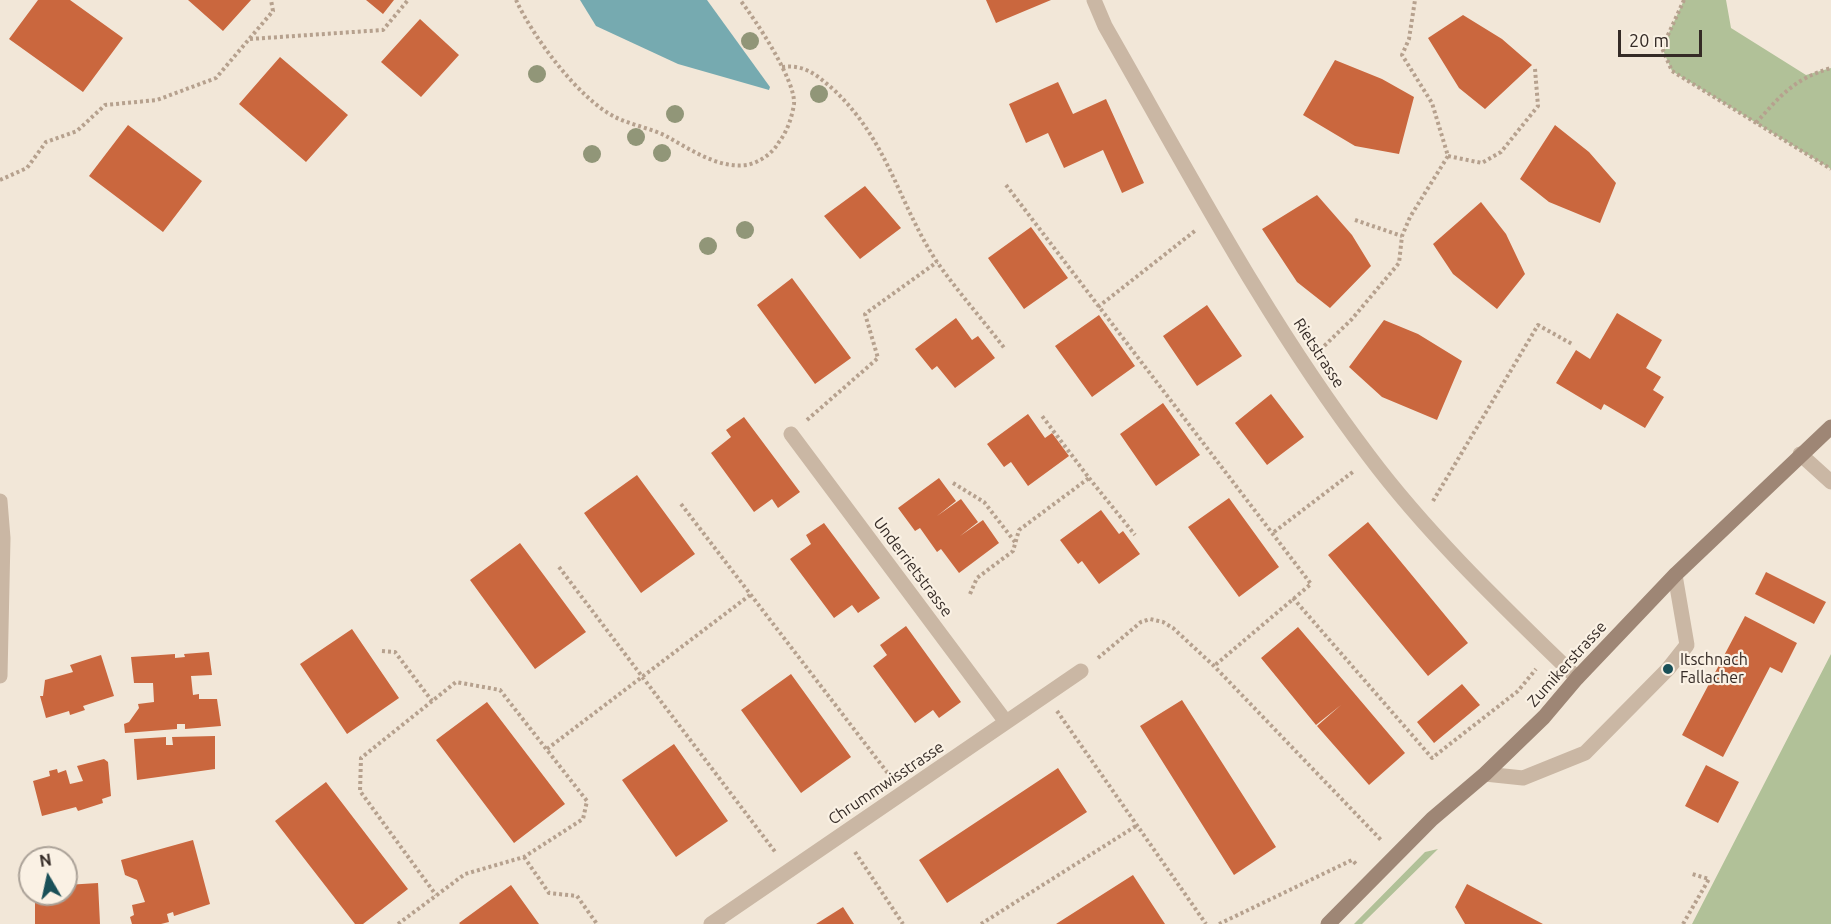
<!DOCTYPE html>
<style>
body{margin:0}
#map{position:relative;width:1831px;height:924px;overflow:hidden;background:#f2e7d8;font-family:Ubuntu,sans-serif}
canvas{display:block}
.north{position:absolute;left:18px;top:846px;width:60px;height:60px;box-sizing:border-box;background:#faf1e4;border:2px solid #aba298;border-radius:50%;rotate:351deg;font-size:16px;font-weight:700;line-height:24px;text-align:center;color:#352b26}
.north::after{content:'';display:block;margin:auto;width:21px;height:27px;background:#1a5058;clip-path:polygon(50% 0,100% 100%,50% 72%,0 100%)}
.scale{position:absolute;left:1618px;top:30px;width:84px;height:27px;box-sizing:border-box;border:3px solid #352b26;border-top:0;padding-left:8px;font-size:18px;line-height:21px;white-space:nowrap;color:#352b26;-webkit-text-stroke:4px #faf1e4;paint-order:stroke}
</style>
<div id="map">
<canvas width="1831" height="924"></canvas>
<div class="north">N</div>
<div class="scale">20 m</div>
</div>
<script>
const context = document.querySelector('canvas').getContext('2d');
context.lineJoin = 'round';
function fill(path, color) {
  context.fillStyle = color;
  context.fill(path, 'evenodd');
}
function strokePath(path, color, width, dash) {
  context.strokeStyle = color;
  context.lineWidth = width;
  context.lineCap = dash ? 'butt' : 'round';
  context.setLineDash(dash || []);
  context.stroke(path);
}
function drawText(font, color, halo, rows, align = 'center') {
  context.font = font + ' Ubuntu,sans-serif';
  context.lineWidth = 4.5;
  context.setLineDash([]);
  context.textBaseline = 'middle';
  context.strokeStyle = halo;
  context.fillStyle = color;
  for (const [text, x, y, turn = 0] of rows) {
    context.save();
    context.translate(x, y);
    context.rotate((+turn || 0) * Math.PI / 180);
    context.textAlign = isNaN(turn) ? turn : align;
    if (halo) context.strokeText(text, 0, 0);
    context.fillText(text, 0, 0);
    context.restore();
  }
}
const green = new Path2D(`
 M1684 0H1726L1731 28 1806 75 1831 68V169L1672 71 1662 48Z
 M1831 654V924H1692Z
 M1438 849 1362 924H1354L1425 852Z`);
const water = new Path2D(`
 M580 0H707L770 87 769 90 678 64 596 26Z`);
const building = new Path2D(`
 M38 0H70L123 38 83 92 9 39Z
 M188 0H251L223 31Z
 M366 0H394L383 14Z
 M986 0H1051L996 23Z
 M1463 15 1502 39 1532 65 1485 109 1459 88 1428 38Z
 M420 19 459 55 421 97 381 62Z
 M280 57 348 115 306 162 239 104Z
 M1335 60 1382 79 1414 97 1399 154 1355 146 1303 115Z
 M1058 82 1073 114 1106 99 1144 183 1122 193 1103 150 1064 168 1048 133 1026 143 1009 104Z
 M128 125 202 181 163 232 89 176Z
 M1555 125 1589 152 1616 183 1600 223 1549 202 1520 179Z
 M865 186 901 228 860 259 824 216Z
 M1317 195 1352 235 1371 266 1330 308 1297 282 1262 229Z
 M1481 202 1506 234 1525 274 1497 309 1453 274 1433 244Z
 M1031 227 1068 278 1024 309 988 258Z
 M792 278 851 358 815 384 757 305Z
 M1207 305 1242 356 1197 386 1163 336Z
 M1617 313 1662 340 1646 368 1661 377 1653 390 1664 397 1645 428 1604 404 1601 410 1556 383 1576 350 1590 359Z
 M1099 315 1135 366 1092 397 1055 346Z
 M956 318 972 340 978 336 995 358 955 388 937 366 932 370 915 349Z
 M1384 320 1418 334 1462 361 1437 420 1382 397 1349 367Z
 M1271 394 1304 437 1267 465 1235 423Z
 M1163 403 1200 455 1156 486 1120 434Z
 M1028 414 1045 438 1052 433 1069 456 1028 486 1011 462 1004 467 987 444Z
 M744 417 800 492 778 508 772 499 754 512 711 453 731 437 726 430Z
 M637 475 695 554 641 593 584 513Z
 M939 478 956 501 937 516 961 499 978 522 960 536 983 520 999 543 959 573 941 549 937 552 920 528 915 531 898 508Z
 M1229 498 1279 567 1239 597 1188 527Z
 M1101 510 1119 534 1123 531 1140 554 1099 584 1082 561 1078 564 1060 540Z
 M1368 522 1468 643 1428 676 1328 555Z
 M824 523 880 598 858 613 852 605 834 618 790 559 811 544 806 535Z
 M520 543 586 632 535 669 470 580Z
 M1766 572 1826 602 1814 624 1755 594Z
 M1745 616 1797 643 1782 673 1770 667 1723 757 1682 735Z
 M906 626 961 702 939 718 933 710 915 723 873 666 887 655 880 645Z
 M1298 627 1405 753 1369 785 1317 726 1341 705 1316 725 1261 658Z
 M352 629 399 698 347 734 300 664Z
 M209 652 212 675 191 676 193 695 199 694V699H217L221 726 185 729V724H177V729L125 733 124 724 129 722 139 708 138 704 154 702 153 683H134L131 657 175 654V658L185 657 184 654Z
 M101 655 114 696 83 706 85 710 70 715 69 711 46 718 40 696H43L45 680 73 672 70 665Z
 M791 674 851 757 801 793 741 710Z
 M1462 684 1480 705 1434 743 1417 722Z
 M1182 700 1276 847 1234 875 1140 726Z
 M487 702 565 804 514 843 436 740Z
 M215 736V769L137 780 134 739 166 737V745H173L172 737Z
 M674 744 728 821 676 857 622 780Z
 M104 759 108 762 111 796 102 799 103 803 78 811 76 807 42 816 33 781 50 776 49 771 57 769 58 773 66 770 70 784 83 781 77 766Z
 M1706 765 1739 782 1718 823 1685 806Z
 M1058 768 1087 812 947 903 919 860Z
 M326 782 408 889 363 924H355L275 821Z
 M193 840 210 904 174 916 173 912 167 914 169 922 161 924H132L130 917 134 915 132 905 145 902 137 880 125 875 121 860Z
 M1133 875 1165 924H1056Z
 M98 883 100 924H35V894H66V885Z
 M1467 884 1543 924H1465L1455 907Z
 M511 885 539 924H460L459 923Z
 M843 907 854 924H816Z`);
const path = new Path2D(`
 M516 0C533 37 579 99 615 117 631 125 650 128 666 136 690 149 718 169 747 165 760 162 773 153 779 142 787 132 792 117 794 104 796 81 755 19 740 0
 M1684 0 1662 48 1672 71 1831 169
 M250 39 383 30 408 0
 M782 67C805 64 818 76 834 90 889 142 898 203 937 262 958 292 983 320 1005 349
 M1756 123C1781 95 1794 79 1831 68
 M1448 156 1482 163 1501 152 1538 106 1535 69
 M0 180 27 168 46 142 77 131 105 105 157 100 216 78 273 11 271 0
 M1006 185 1311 584 1214 666
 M1355 220 1402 236
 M1098 307 1196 230
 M1320 350 1352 319 1399 263 1402 236 1410 217 1448 156 1432 103 1402 55 1409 39 1415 0
 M807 420 878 358 865 314 937 262
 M1089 478 1135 535
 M953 483 984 502 1015 542
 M1433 501 1538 325 1572 344
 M681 504 890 776
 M1274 532 1354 471
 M559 567 776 853
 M970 594 977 578 1013 551 1019 530 1089 478 1042 416
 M1293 598 1432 758 1518 691 1536 669
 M382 651 395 652 432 701
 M1098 658 1141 622 1150 619 1163 622 1173 628 1214 666 1382 841
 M1057 711 1206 924
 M547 749 750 595
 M855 852 903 924
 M524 857 549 893 577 896 597 924
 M398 924 465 874 524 857 583 819 587 801 500 690 456 682 361 758 360 791 436 895
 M981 924 1136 826
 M1219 924 1352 860 1356 864
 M1683 924 1709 879 1692 874`);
const lane = new Path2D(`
 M1485 774 1523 778 1585 753 1668 669 1687 645 1675 575`);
const street = new Path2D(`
 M1094 0 1105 26C1188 171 1267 322 1369 456 1429 536 1505 608 1577 678
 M791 434 1006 722
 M1800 454 1831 482
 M0 501 3 538 0 676
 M711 924 1081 671`);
const secondary = new Path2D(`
 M1328 924 1432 819 1485 774 1544 717 1577 678 1675 575 1831 427`);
const trees = [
 [750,41],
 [537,74],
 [819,94],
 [675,114],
 [636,137],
 [662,153],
 [592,154],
 [745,230],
 [708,246]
];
const markers = [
 [1668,669,6,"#1a5058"]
];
const streetNames = [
 ["Rietstrasse",1319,353,57],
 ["Underrietstrasse",913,567,53],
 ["Zumikerstrasse",1567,664,-48],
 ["Chrummwisstrasse",886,783,-34]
];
const poiNames = [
 ["Itschnach",1680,660],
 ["Fallacher",1680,678]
];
fill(green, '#b1c198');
fill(water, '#76aab0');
fill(building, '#ca673e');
strokePath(path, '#b6a18e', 4, [3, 3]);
strokePath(lane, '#cab7a4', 15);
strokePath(street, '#cab7a4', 15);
strokePath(secondary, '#9e8675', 15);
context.fillStyle = '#919678';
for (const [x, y] of trees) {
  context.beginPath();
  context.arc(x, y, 9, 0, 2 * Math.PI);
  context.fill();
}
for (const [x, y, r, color] of markers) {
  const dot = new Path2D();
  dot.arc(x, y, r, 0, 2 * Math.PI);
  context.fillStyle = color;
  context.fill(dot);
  strokePath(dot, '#faf1e4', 2);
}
drawText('16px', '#352b26', '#faf1e4', streetNames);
drawText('16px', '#352b26', '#faf1e4', poiNames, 'left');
</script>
